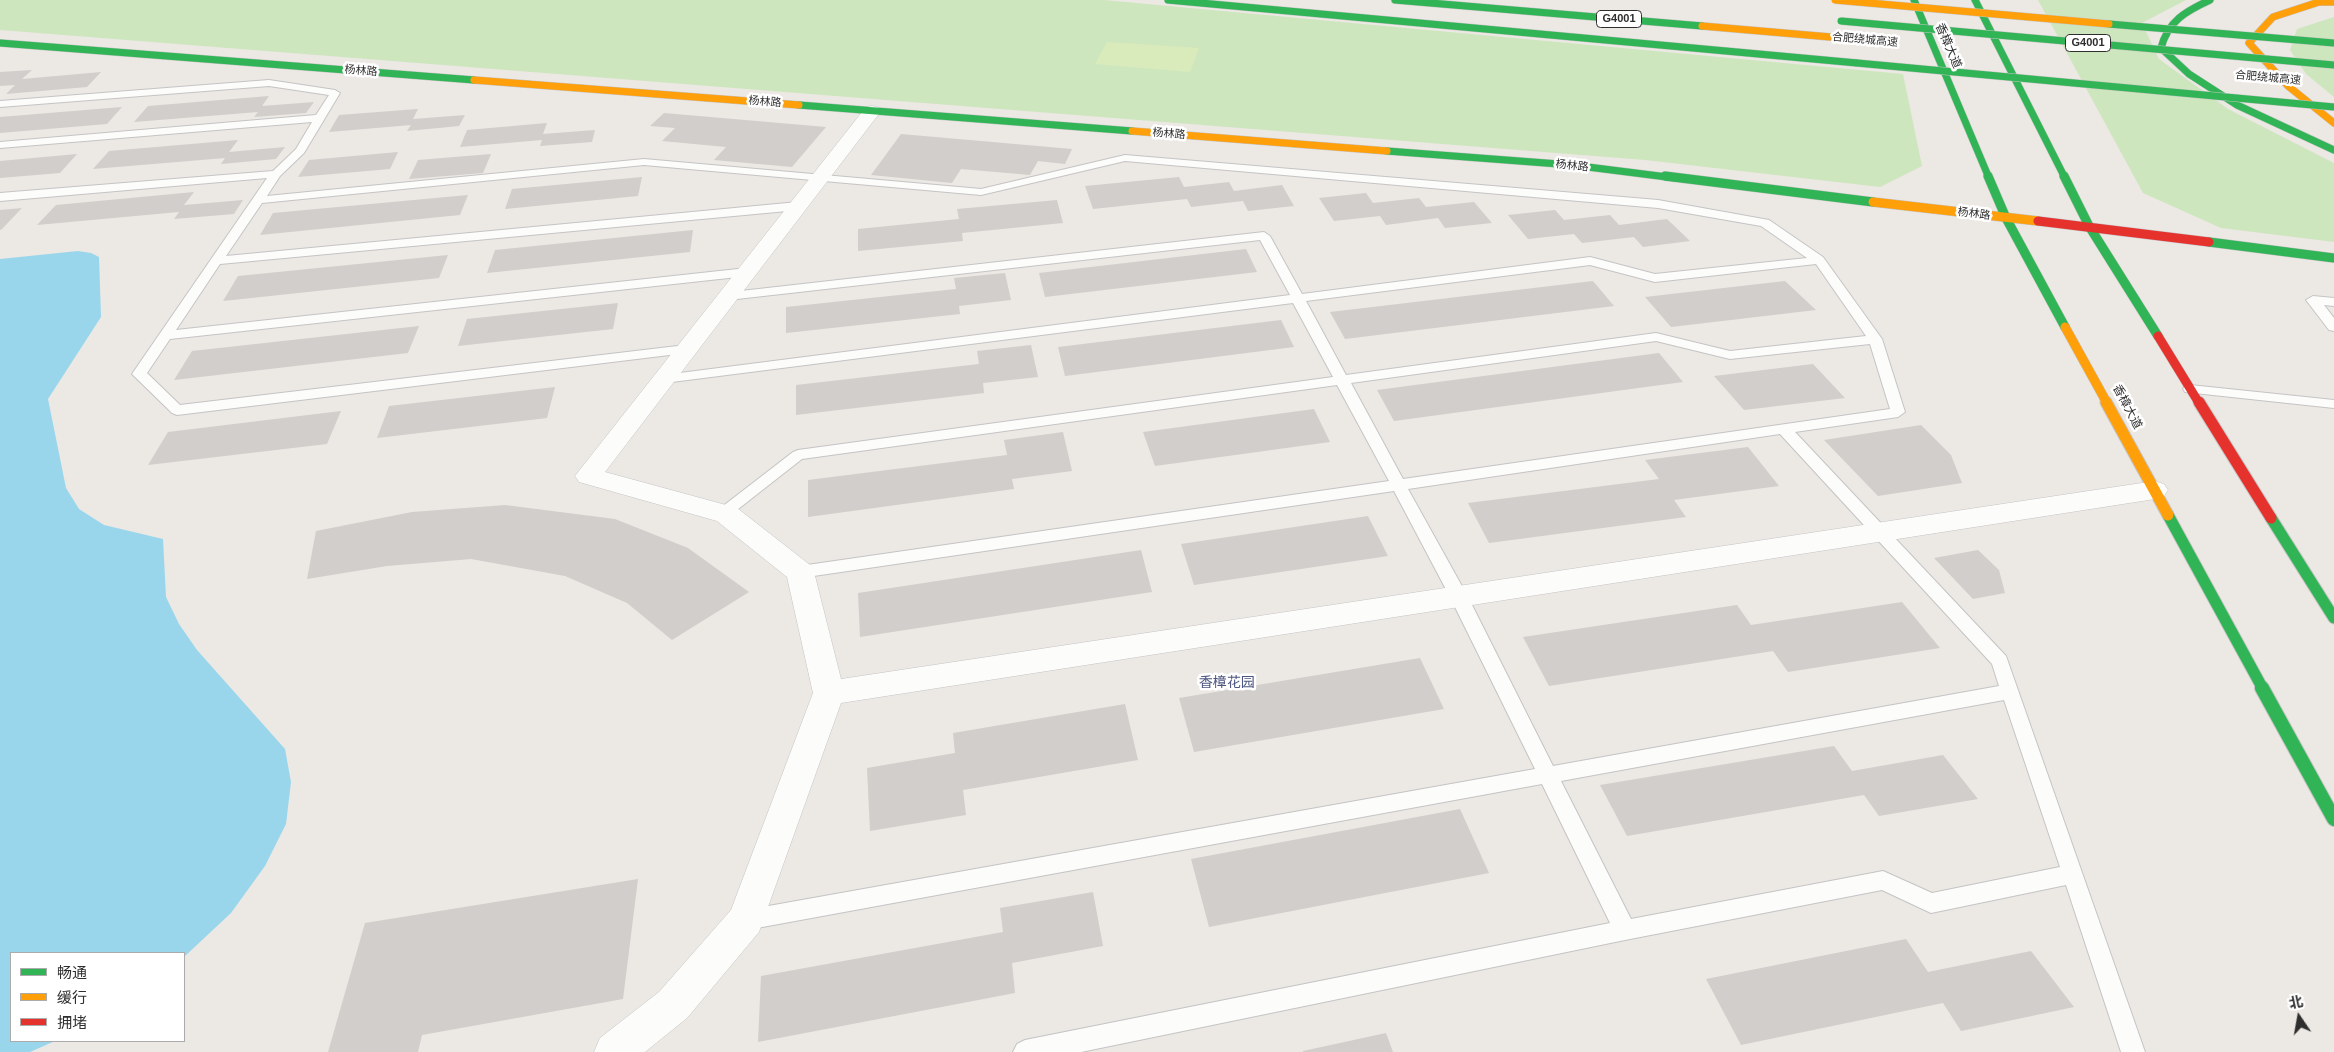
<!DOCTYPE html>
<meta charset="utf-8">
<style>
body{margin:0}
#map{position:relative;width:2334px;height:1052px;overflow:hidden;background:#ece8e4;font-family:Helvetica,"Noto Sans SC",sans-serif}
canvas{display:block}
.legend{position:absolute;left:10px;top:952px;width:175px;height:90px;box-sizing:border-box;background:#fff;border:1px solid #ababab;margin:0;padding:6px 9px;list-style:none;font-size:15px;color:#2e2e2e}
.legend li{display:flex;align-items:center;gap:10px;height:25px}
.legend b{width:25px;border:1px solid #ababab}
.north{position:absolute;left:2274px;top:992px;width:50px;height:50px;-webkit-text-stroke:4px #fff;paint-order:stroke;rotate:348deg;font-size:14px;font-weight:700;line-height:20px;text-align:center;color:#2e2e2e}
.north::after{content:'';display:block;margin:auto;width:18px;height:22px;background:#2e2e2e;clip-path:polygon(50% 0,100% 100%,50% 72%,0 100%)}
</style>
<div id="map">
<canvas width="2334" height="1052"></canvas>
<ul class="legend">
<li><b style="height:6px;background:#30b455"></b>畅通</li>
<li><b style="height:6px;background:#ff9f0a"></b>缓行</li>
<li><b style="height:6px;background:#e5322d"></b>拥堵</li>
</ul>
<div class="north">北</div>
</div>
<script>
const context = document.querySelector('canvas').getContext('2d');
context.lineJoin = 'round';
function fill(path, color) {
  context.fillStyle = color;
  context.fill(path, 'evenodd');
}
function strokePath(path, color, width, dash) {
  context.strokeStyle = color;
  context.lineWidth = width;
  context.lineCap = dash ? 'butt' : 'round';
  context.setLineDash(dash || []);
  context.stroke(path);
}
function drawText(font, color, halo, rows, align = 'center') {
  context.font = font + ' Helvetica,"Noto Sans SC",sans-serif';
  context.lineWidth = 5;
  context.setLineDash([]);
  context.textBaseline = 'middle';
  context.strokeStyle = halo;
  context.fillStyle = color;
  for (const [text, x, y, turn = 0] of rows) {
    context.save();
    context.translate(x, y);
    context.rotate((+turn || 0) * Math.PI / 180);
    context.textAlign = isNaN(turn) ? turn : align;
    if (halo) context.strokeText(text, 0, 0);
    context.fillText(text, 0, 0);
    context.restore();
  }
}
const green = new Path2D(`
 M0 0H1104L1903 74 1922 166 1880 187 1645 160 0 30Z
 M2038 0H2186L2142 23 2159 59 2228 109 2334 163V242L2221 228 2143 193Z
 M2334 17V97L2306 74 2290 50 2297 29Z`);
const pitch = new Path2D(`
 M1107 42 1199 48 1190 72 1095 64Z`);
const water = new Path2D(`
 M78 251 91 253 99 257 101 317 48 399 66 488 79 509 104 525 163 539 166 597 179 624 197 650 285 749 291 782 286 824 265 866 231 913 184 957V953H11V1041H55L30 1052H0V259Z`);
const building = new Path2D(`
 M32 70 22 79 101 72 87 87 6 94 15 85 0 86V72Z
 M269 96 262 106 314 102 306 113 254 117 258 112 134 122 148 106Z
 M122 107 107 124 0 133V117Z
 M418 109 413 119 465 115 459 126 407 131 411 125 329 132 339 115Z
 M664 113 826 127 792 167 714 160 726 147 662 141 675 128 650 126Z
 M547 123 543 134 595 130 592 142 540 146 542 140 460 147 467 130Z
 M901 134 1072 149 1065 164 1038 161 1030 175 961 169 952 183 871 175Z
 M238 140 229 152 285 147 276 159 221 164 225 158 93 169 109 151Z
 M398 152 390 169 298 177 309 160Z
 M77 154 60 173 0 178V161Z
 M491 154 483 173 409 179 418 160Z
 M642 177 638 196 505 209 512 189Z
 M1179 177 1184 187 1229 182 1234 191 1282 185 1294 206 1248 211 1243 201 1191 207 1187 199 1093 209 1085 186Z
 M194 192 184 205 243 200 234 214 174 219 179 212 37 225 56 205Z
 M1366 193 1373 203 1419 198 1426 207 1474 202 1492 223 1445 228 1438 218 1386 225 1380 216 1334 221 1319 198Z
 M468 195 460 215 260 235 273 213Z
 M1057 200 1063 223 962 233 963 241 858 251V229L959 219 957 209Z
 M22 208 2 229 0 230V210Z
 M1555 210 1564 220 1610 215 1619 225 1667 219 1690 241 1643 247 1634 237 1582 243 1574 234 1528 239 1508 215Z
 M693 230 690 252 487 273 495 250Z
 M1246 249 1257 272 1045 297 1039 273Z
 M448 255 439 278 223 301 238 276Z
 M1005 273 1011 300 959 306 960 314 786 333V307L956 289 954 278Z
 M1593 281 1614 306 1345 339 1330 312Z
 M1785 281 1816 310 1671 327 1645 297Z
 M618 303 613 329 458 346 467 319Z
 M1281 320 1294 347 1065 376 1058 347Z
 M419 326 408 353 174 380 192 351Z
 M1031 345 1038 377 983 383 984 393 796 415V385L979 364 977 351Z
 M1659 353 1683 382 1394 421 1377 390Z
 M1813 364 1845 398 1744 410 1714 376Z
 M555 387 547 418 377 438 389 406Z
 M1314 409 1330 442 1155 466 1143 432Z
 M341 411 327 444 148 465 168 432Z
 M1921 425 1951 455 1962 483 1878 496 1824 440Z
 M1063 432 1072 471 1012 479 1014 489 808 517V480L1007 455 1004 440Z
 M1748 447 1779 486 1674 500 1686 517 1489 543 1468 503 1659 479 1645 460Z
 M505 505 615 519 688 548 749 592 672 640 627 603 565 576 471 559 387 566 307 579 316 531 412 512Z
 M1368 516 1388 556 1194 585 1181 544Z
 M1141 550 1152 592 860 637 858 593Z
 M1978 550 1999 570 2005 593 1973 599 1934 558Z
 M1902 602 1940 648 1788 672 1773 651 1549 686 1523 637 1737 605 1751 625Z
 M1420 658 1444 709 1194 752 1179 698Z
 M1125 704 1138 760 963 790 966 815 870 831 867 768 955 753 953 733Z
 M1834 746 1852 771 1943 755 1978 799 1879 816 1864 795 1627 836 1600 785Z
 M1460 809 1489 873 1209 927 1191 859Z
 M638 879 623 999 422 1035 418 1052H328L365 923Z
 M1093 892 1103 946 1012 963 1015 993 758 1042 761 976 1003 932 1000 908Z
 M1906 939 1928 972 2031 951 2074 1007 1961 1031 1943 1003 1741 1045 1706 979Z
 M1386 1033 1393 1052H1303V1051Z`);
const lane = new Path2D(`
 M269 80 335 90 340 93 304 153 280 176 267 196 644 159 981 189 1125 155 1658 200 1769 220 1823 257 1882 339 1905 412 1898 417 1795 432 2006 656 2145 1052H2121L2066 885 1931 913 1882 890 1625 940 1081 1052H1013L1017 1044 1025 1040 1610 923 1542 784 746 930 738 927 735 920 738 913 746 910 1535 769 1450 597 1394 491 800 578 794 576 792 572 794 568 800 566 1389 481 1337 385 802 459 728 517H716L714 513 793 452 798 450 1333 377 1293 303 664 383 657 379 664 375 1290 295 1260 240 728 300 721 296 723 293 1264 232 1270 236 1302 294 1590 257 1655 274 1807 258 1761 226 1658 208 1125 161 981 195 644 165 262 203 226 256 798 202 804 206 798 210 220 264 176 330 747 268 753 272 747 276 170 339 147 373 180 405 686 345 693 349 686 353 177 415 172 413 132 374 267 178 0 201V193L273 171 296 149 312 122 0 148V142L316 115 329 95 269 86 0 107V101ZM1816 264 1866 336 1730 351 1656 333 1346 375 1306 301 1590 265 1655 282ZM1656 341 1730 359 1870 344 1890 409 1403 479 1351 383ZM1780 434 1992 664 1999 686 1553 766 1468 597 1408 489ZM2004 700 2060 867 1932 893 1883 871 1631 919 1561 781Z
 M2313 296 2334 298V306L2324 305 2334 318V331L2329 330 2306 300Z
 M2190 385 2334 400V408L2185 392 2183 389 2185 386Z`);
const street = new Path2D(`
 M872 106 878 107 881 111 878 115 605 472 737 508 810 565 814 572 841 679 2155 481 2164 484 2168 490 2164 496 2155 499 841 703 759 932 687 1018 645 1052H594L600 1038 659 992 731 910 813 693 787 577 717 521 579 482 575 476 866 107Z`);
const fastFar3 = new Path2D(`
 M1168 0 1857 63
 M1395 0 1702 26
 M1914 0 1989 178
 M1975 0 2065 178
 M2210 0C2186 11 2168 21 2161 48L2189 74 2237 105 2334 150
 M0 43 474 80
 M799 105 1132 131
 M1387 151 1572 165 1675 178`);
const fastFar2 = new Path2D(`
 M1665 176 1873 202
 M1988 176 2006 218 2065 327
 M2064 176 2089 226 2158 336
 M2209 242 2334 258`);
const fastFar1 = new Path2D(`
 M2168 515 2263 689
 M2271 518 2334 618`);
const fast = new Path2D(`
 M2262 688 2334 819`);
const slowFar2 = new Path2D(`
 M2334 2H2319L2273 17 2249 43 2288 86 2334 123
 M1702 26 1842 38
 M474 80 799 105
 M1132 131 1387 151`);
const slowFar1 = new Path2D(`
 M1873 202 2038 221
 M2065 327 2107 403`);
const slow = new Path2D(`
 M2106 402 2168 515`);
const jamFar1 = new Path2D(`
 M2038 221 2209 242
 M2158 336 2199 403`);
const jam = new Path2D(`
 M2199 402 2271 518`);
const fastBridge = new Path2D(`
 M1841 21 2334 65
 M2109 24 2334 43
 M1857 63 2334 107`);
const slowBridge = new Path2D(`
 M1835 0 2109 24`);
const shields = [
 [1619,19,45],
 [2088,43,45]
];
const shieldNames = [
 ["G4001",1619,19],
 ["G4001",2088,43]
];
const farStreetnames = [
 ["合肥绕城高速",1865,40,5],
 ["杨林路",361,71,4],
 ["合肥绕城高速",2268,78,5],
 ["杨林路",765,102,4],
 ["杨林路",1169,134,4],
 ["杨林路",1572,166,6],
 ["杨林路",1974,214,7]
];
const streetNames = [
 ["香樟大道",1948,46,67],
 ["香樟大道",2127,407,62]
];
const neighbourhoodNames = [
 ["香樟花园",1227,683]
];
fill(green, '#cee6be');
fill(pitch, '#d9eabb');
fill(water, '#99d6ec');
fill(building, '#d1cecb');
strokePath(lane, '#c5c4c5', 2);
strokePath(street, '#c5c4c5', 1);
strokePath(fastFar3, '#c5c4c5', 8);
strokePath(fastFar2, '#c5c4c5', 10);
strokePath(fastFar1, '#c5c4c5', 13);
strokePath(fast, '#c5c4c5', 16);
strokePath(slowFar2, '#c5c4c5', 8);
strokePath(slowFar1, '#c5c4c5', 10);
strokePath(slow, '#c5c4c5', 13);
strokePath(jamFar1, '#c5c4c5', 10);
strokePath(jam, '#c5c4c5', 13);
fill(lane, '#fcfcfb');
fill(street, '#fcfcfb');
strokePath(fastFar3, '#30b455', 7);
strokePath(fastFar2, '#30b455', 9);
strokePath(fastFar1, '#30b455', 11);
strokePath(fast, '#30b455', 14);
strokePath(slowFar2, '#ff9f0a', 7);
strokePath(slowFar1, '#ff9f0a', 9);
strokePath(slow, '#ff9f0a', 11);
strokePath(jamFar1, '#e5322d', 9);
strokePath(jam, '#e5322d', 11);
strokePath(fastBridge, '#c6c5c4', 8, []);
strokePath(slowBridge, '#c6c5c4', 8, []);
strokePath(fastBridge, '#30b455', 7);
strokePath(slowBridge, '#ff9f0a', 7);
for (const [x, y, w] of shields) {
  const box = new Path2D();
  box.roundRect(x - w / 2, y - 8.5, w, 17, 4);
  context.fillStyle = '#fff';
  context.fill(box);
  strokePath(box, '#2e2e2e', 1);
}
drawText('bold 11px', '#2e2e2e', null, shieldNames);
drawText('11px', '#2e2e2e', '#fff', farStreetnames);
drawText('12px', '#2e2e2e', '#fff', streetNames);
drawText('14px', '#4d5680', '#fff', neighbourhoodNames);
</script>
